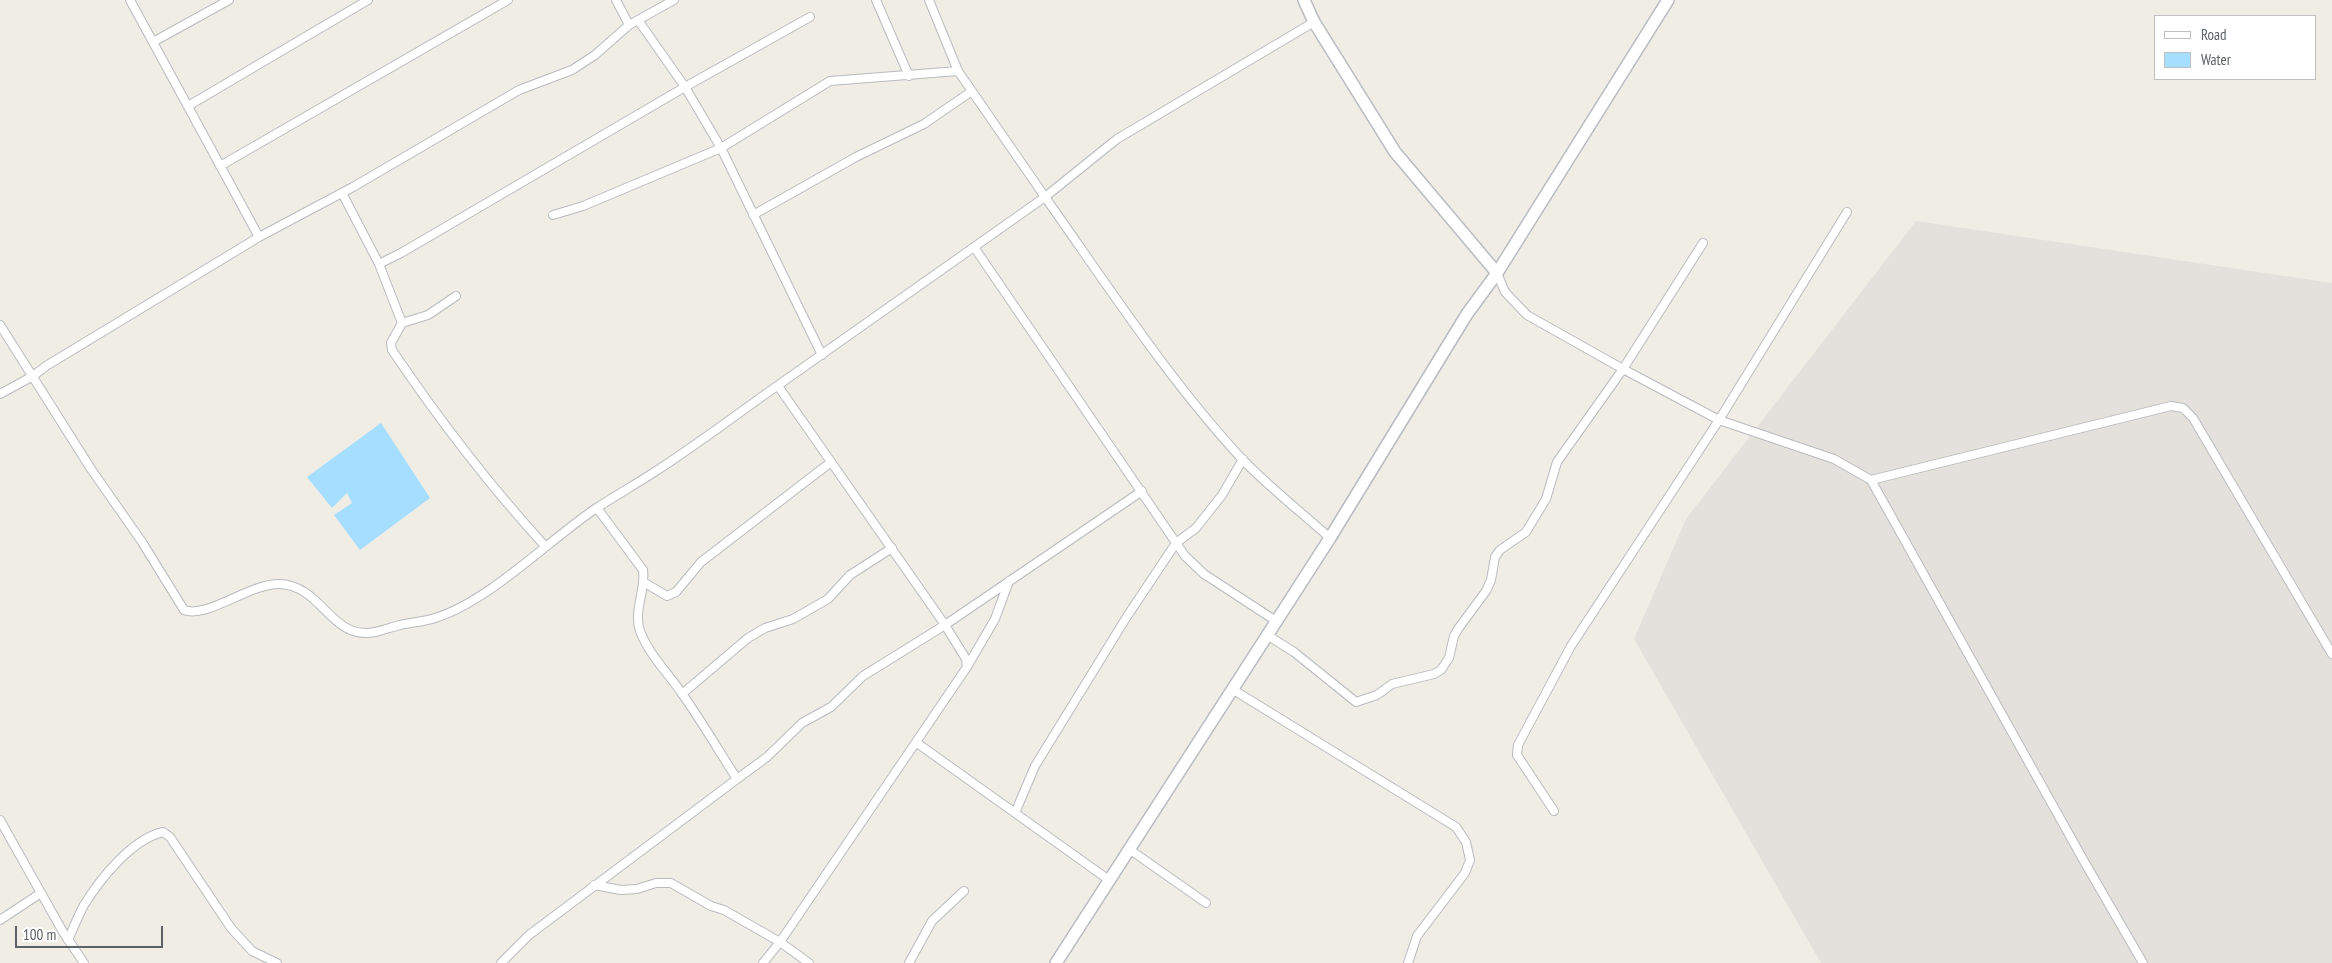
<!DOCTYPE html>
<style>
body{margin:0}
#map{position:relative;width:2332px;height:963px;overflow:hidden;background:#f0ede4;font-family:"PT Sans Narrow",sans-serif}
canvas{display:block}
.legend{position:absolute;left:2154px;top:15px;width:162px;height:65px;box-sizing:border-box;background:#fff;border:1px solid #bec0c2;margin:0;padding:6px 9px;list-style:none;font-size:15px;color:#5c6166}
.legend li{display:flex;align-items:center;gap:10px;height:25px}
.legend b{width:25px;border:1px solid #bec0c2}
.scale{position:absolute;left:15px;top:926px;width:148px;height:22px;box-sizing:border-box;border:2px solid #5c6166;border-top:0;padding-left:6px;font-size:15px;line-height:18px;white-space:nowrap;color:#5c6166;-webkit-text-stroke:4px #fff;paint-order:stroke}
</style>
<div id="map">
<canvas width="2332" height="963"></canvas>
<ul class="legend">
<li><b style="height:6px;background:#fff"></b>Road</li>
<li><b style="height:14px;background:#a5deff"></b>Water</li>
</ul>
<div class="scale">100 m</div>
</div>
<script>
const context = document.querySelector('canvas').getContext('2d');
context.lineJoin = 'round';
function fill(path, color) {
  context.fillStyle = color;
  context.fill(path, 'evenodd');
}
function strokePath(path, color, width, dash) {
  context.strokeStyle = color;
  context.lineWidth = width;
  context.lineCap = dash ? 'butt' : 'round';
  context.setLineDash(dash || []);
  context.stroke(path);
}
const industrial = new Path2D(`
 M1916 221 2332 283V963H1821L1634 639 1686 519Z`);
const water = new Path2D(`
 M381 423 430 498 360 550 334 515 352 503 347 493 332 508 307 477Z`);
const street = new Path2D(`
 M130 0 259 237
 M616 0 629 25
 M876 0 909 76
 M638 20 685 87 721 148 822 355
 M1314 22 1117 139 1045 197C1108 286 1168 379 1242 459 1269 487 1301 512 1330 538
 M153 42 229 0
 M188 106 368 0
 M220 166 508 0
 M342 193 379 264 402 323
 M553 215 583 206 721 148 830 81 958 71
 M753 215 856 157 924 124 972 91
 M974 247 1185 556 1204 574 1276 621
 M379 264 401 253 685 87 810 17
 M1497 273 1505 292 1527 315 1623 369 1719 420 1834 459 1871 480 2085 863 2143 963
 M456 296 428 315 402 323 391 343 392 350C438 418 489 485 545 546
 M0 325 91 469 142 542 184 610C207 619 250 583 280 584 323 586 331 641 375 632 384 630 392 627 400 625 411 622 424 622 435 618 488 602 548 541 595 509 615 496 636 484 656 471 698 444 737 414 777 386 867 323 956 260 1045 197L958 71 929 0
 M0 394 33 376 46 366 259 237 353 187 519 90 572 70 595 55 629 25 674 0
 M1871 480 2171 406 2183 408 2193 418 2332 654
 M597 508 643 570C646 591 633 610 640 631 649 655 669 674 683 695 702 722 719 751 737 779L767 757 802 723 831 707 863 676 945 625 1142 491
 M645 583 667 596 676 592 701 562 831 462
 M1267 635 1294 652 1356 702 1377 695 1392 684 1434 674 1441 670 1449 658 1454 636 1458 629 1486 591 1491 580 1495 557 1500 550 1526 532 1546 499 1557 462 1623 369 1703 243
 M967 667 995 619 1009 581
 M1232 689 1456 827 1466 842 1470 860 1465 873 1417 936 1408 963
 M682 694 748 638 765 628 793 619 828 599 850 575 892 548
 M917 743 1109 880
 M1554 811 1517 755 1518 745 1571 646 1719 420 1847 212
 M1015 813 1035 766 1126 618 1176 543 1196 528 1222 495 1243 459
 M0 820 63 932 84 963
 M1129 849 1206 903
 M594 885 621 890 637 889 656 883H671L711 906 724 910 780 942 809 963
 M0 920 41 893
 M68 940C73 929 78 916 84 905 100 879 132 839 163 832L170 837 231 928 252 951 277 963
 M501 963 529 935 737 779
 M763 963 780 942 967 667 966 659 945 625 778 386
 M909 963 932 921 964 891`);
const secondary = new Path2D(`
 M1304 0 1314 22 1395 152 1497 273
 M1056 963 1330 538 1467 314 1497 273 1668 0`);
fill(industrial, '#e4e0dc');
fill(water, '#a5deff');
strokePath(street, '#b7bbbf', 10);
strokePath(secondary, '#b8bcc2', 14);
strokePath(street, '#fff', 8);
strokePath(secondary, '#fff', 11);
</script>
